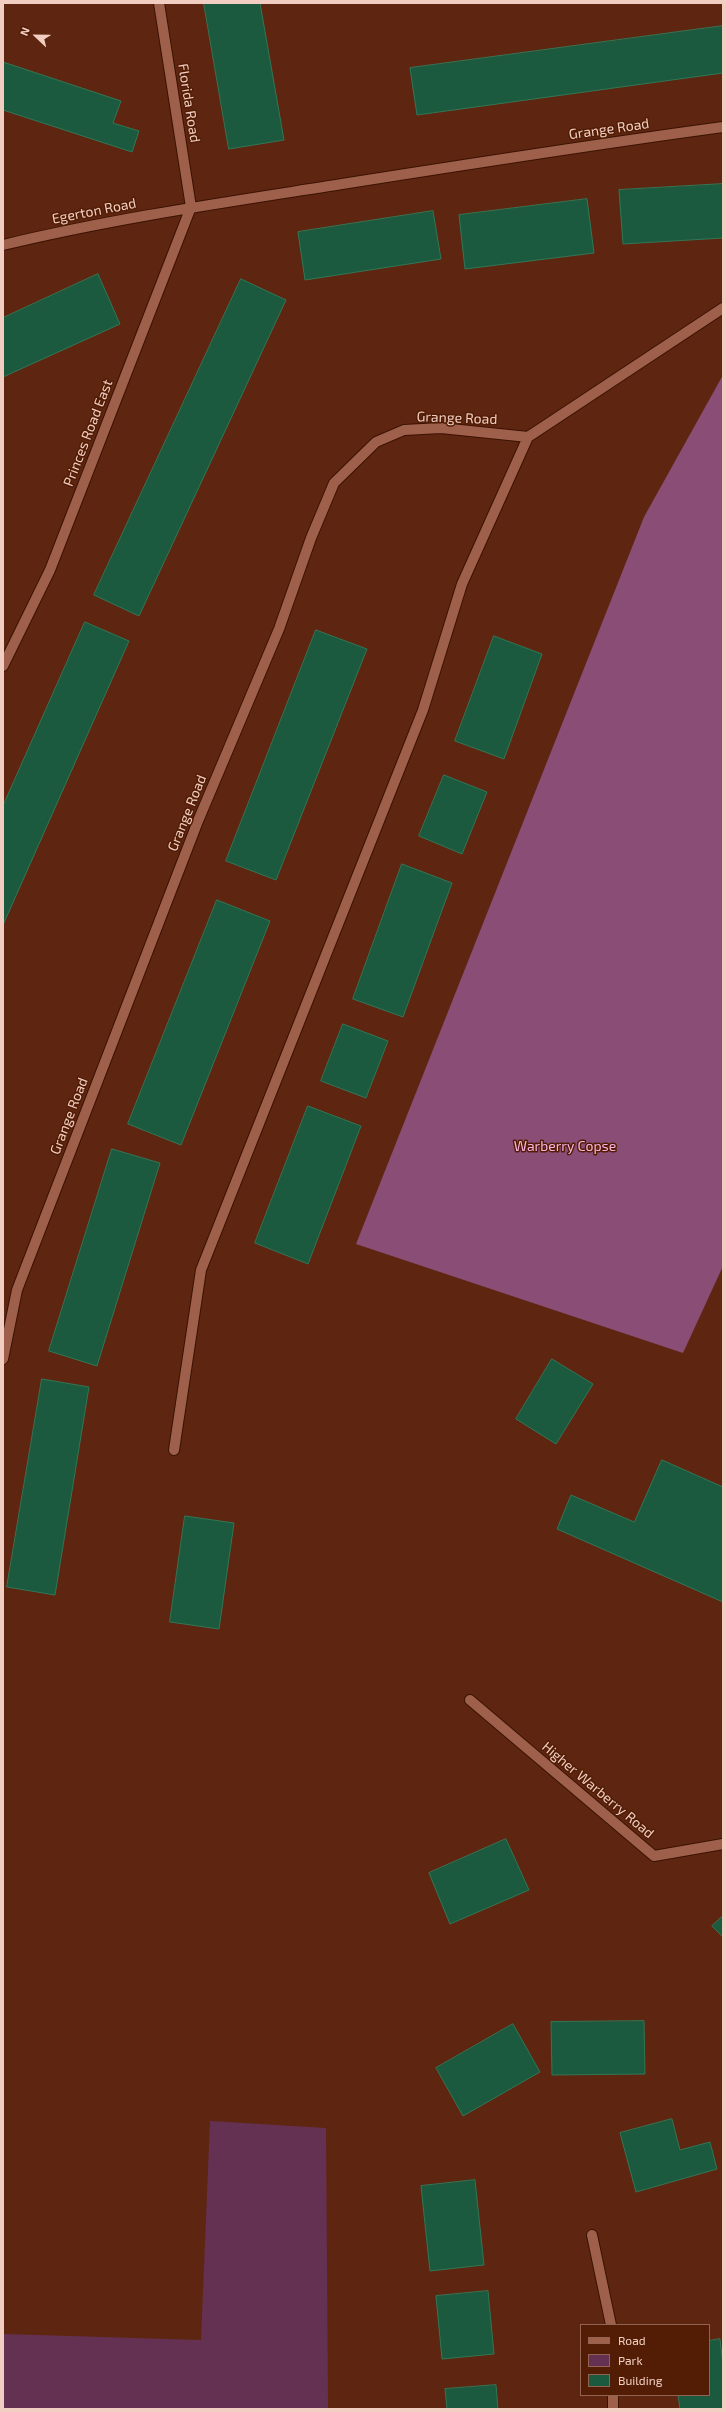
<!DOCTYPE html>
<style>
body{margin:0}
#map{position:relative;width:726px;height:2412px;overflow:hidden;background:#5e2611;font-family:"Exo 2",sans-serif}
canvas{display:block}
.frame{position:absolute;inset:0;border:4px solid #f1cec1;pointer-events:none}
.legend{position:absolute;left:580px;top:2324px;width:130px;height:72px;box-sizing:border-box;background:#521c05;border:1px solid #926350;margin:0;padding:5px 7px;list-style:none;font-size:12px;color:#f1cec1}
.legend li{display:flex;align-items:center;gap:8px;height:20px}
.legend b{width:20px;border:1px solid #926350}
.north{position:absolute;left:16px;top:16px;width:40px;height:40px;-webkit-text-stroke:3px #521c05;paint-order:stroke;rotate:292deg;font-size:11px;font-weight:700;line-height:16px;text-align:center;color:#f1cec1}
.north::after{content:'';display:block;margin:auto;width:14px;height:18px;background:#f1cec1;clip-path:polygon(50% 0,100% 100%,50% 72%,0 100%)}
</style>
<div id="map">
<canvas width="726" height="2412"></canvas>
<div class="frame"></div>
<ul class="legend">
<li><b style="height:5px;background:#9e604a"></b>Road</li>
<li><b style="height:11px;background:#643153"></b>Park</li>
<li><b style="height:11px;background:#1b5a3e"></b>Building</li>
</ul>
<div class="north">N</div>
</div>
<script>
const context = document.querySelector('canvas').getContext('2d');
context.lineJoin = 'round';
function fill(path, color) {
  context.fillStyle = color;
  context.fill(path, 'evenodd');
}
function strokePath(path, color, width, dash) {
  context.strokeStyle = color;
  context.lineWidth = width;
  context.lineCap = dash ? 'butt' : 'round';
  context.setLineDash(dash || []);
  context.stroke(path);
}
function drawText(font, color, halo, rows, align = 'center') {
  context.font = font + ' "Exo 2",sans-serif';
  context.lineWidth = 3;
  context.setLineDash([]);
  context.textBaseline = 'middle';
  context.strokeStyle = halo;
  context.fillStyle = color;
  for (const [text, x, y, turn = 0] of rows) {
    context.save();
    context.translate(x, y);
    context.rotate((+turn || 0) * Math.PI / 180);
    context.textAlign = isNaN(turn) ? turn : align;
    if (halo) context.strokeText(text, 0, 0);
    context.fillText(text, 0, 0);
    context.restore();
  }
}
const green = new Path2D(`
 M210 2121 326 2128 328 2409H3V2334L201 2340Z`);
const forest = new Path2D(`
 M723 375V1266L683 1353 356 1244 644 517Z`);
const building = new Path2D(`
 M204 3H260L284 140 229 149Z
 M723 26V73L417 115 410 68Z
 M3 62 121 101 113 123 139 131 132 152 3 110Z
 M723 184V238L623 244 619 190Z
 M587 199 594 253 465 269 459 215Z
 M433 211 441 259 305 280 298 232Z
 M98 274 120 324 3 377V318Z
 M241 279 286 300 139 616 94 595Z
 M85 622 129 641 3 925V806Z
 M316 630 367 649 276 880 226 861Z
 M494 636 542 654 504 759 455 741Z
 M444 775 487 792 462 854 419 836Z
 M402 864 452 883 403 1017 353 999Z
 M217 900 270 921 181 1145 128 1124Z
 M343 1024 388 1041 366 1098 321 1081Z
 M308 1106 361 1126 308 1264 255 1243Z
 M112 1149 160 1163 97 1366 49 1351Z
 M552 1359 593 1384 556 1444 516 1419Z
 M42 1379 89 1387 55 1595 7 1587Z
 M662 1460 723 1487V1602L557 1529 571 1495 634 1522Z
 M185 1516 234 1523 219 1629 170 1622Z
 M506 1839 529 1890 450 1924 429 1873Z
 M723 1916V1937L712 1926Z
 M644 2021 645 2074 552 2075 551 2022Z
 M513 2024 540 2072 463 2116 436 2068Z
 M672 2119 680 2150 710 2142 717 2169 636 2192 620 2133Z
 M475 2180 484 2265 430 2271 421 2186Z
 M488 2291 494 2354 442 2359 436 2296Z
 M720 2339 723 2365V2409H680L678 2395H709V2341Z
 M496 2385 498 2409H447L445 2389Z`);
const minor = new Path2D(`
 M3 245C115 218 228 202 342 184 469 164 596 144 723 127
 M3 666 50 570 191 207 159 3
 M3 1359 17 1290 198 821 279 629 311 538 334 483 376 442 404 430 441 428 528 437
 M174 1450 201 1270 423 710 462 584 528 437 723 308
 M470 1700 654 1856 723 1844
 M592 2235 611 2325
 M613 2395V2409`);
const streetNames = [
 ["Florida Road",189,103,81],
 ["Grange Road",609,129,-8],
 ["Egerton Road",94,211,-11],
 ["Grange Road",457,418,2],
 ["Princes Road East",88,433,-69],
 ["Grange Road",187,813,-68],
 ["Grange Road",69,1116,-69],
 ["Higher Warberry Road",598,1790,40]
];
const parkNames = [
 ["Warberry Copse",565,1146]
];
fill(green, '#643153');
fill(forest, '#8a4d76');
fill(building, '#1b5a3e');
strokePath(building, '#327656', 1);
strokePath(minor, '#3b1203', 12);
strokePath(minor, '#9e604a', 10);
drawText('14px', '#f1cec1', '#521c05', streetNames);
drawText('14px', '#fcb3e2', '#521c05', parkNames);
</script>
